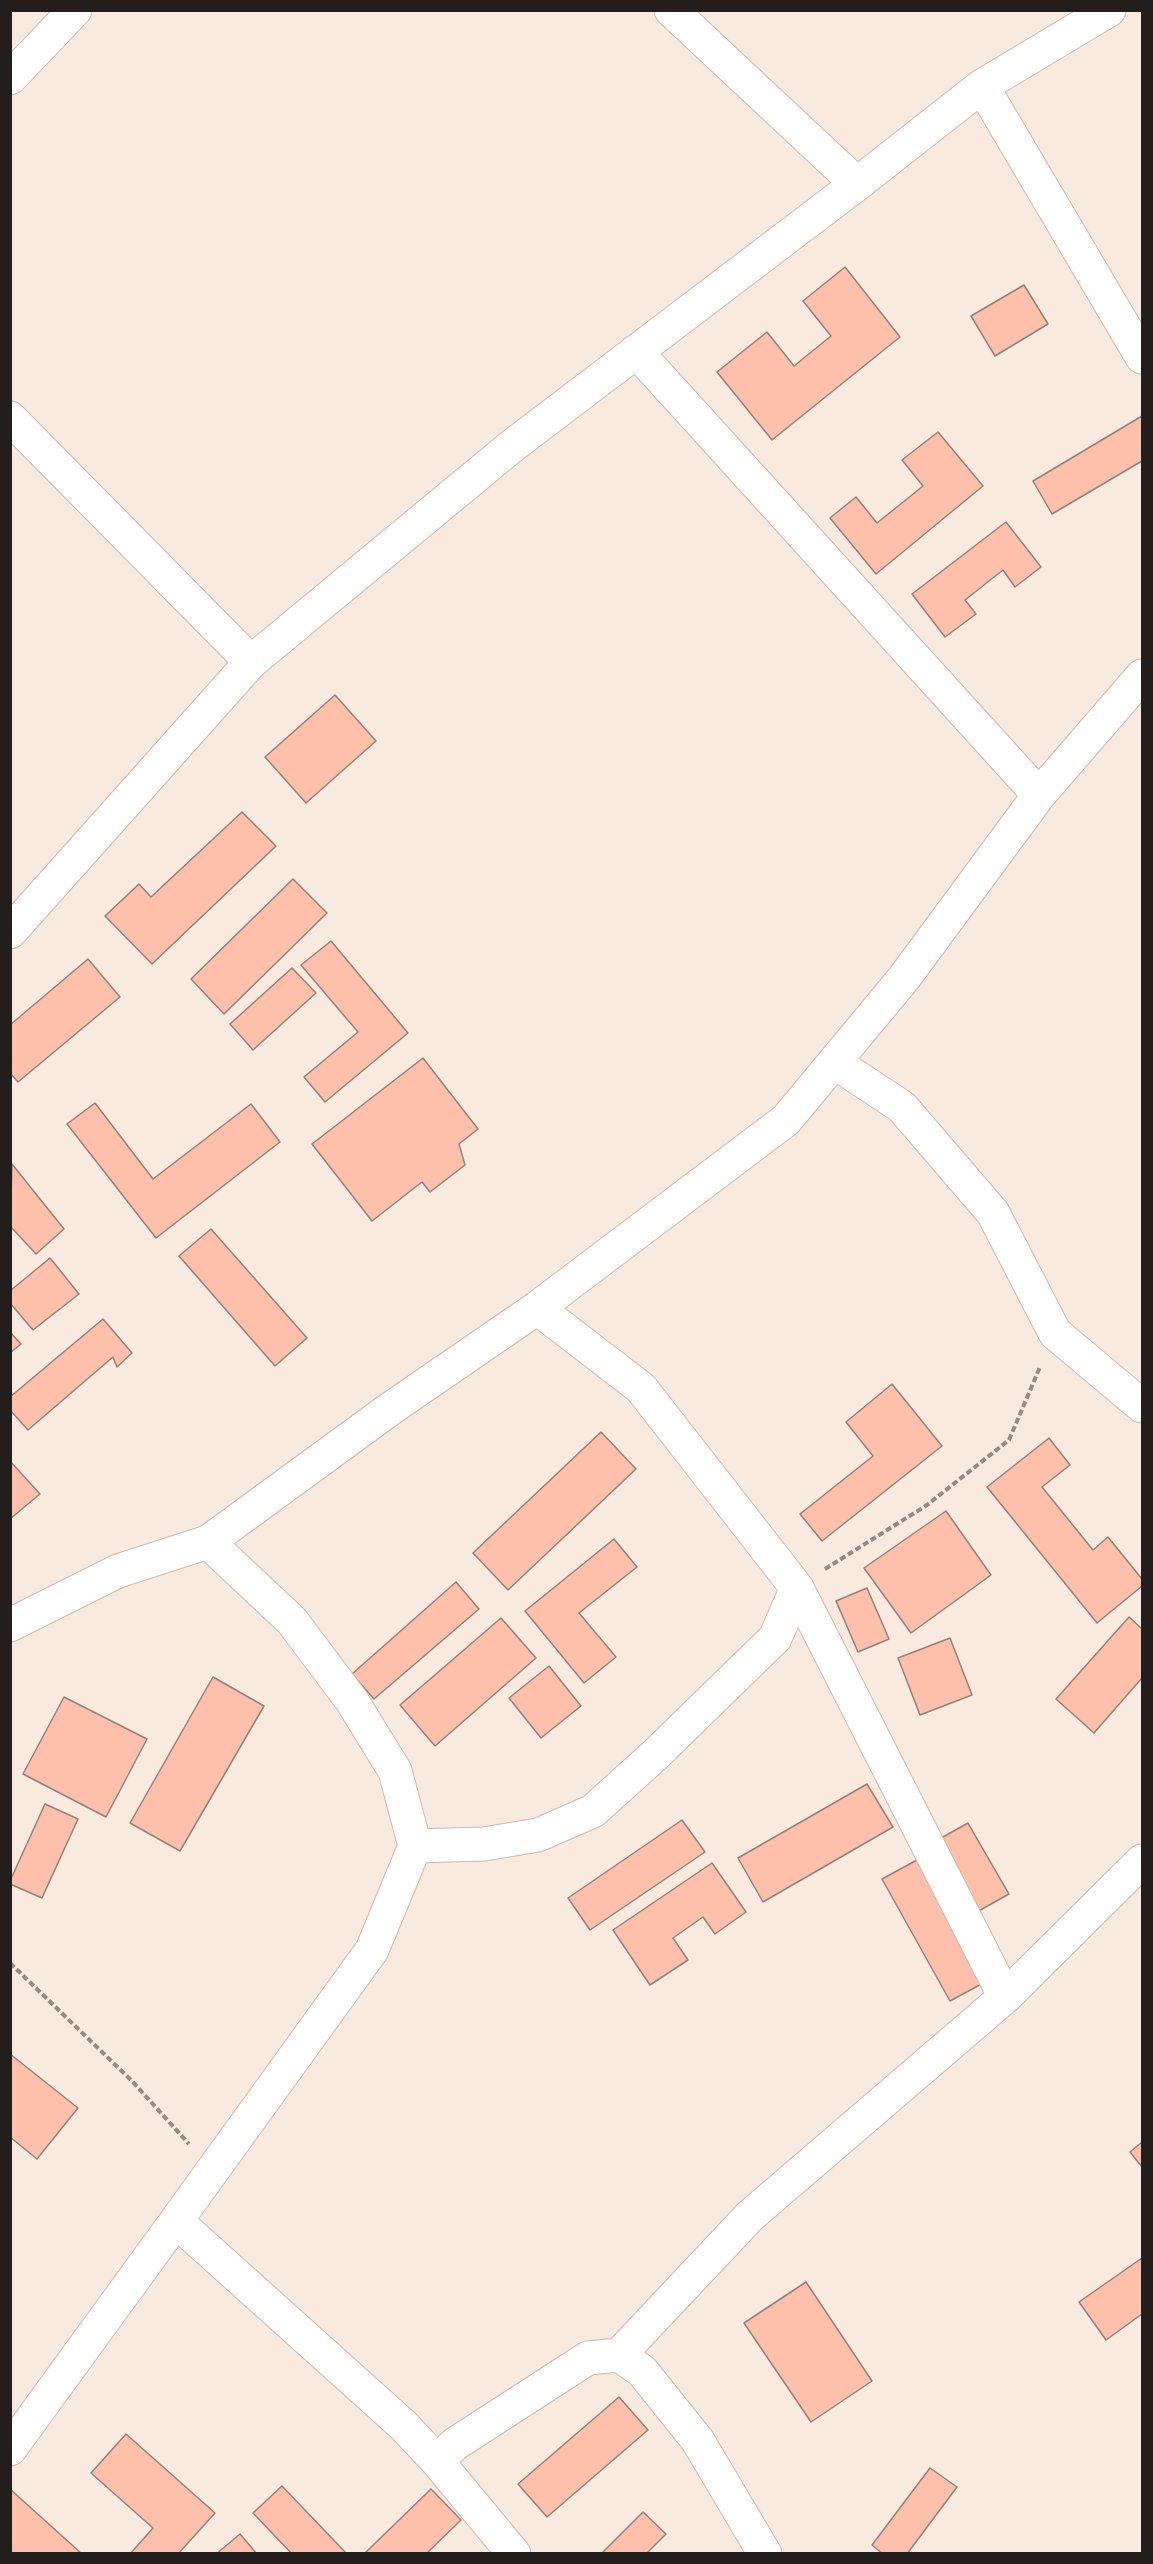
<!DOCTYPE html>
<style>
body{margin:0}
#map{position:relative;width:1153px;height:2564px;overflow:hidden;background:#f9eae0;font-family:"Crimson Pro",serif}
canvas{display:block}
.frame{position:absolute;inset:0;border:12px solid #231e1b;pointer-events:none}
</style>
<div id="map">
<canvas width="1153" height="2564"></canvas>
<div class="frame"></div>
</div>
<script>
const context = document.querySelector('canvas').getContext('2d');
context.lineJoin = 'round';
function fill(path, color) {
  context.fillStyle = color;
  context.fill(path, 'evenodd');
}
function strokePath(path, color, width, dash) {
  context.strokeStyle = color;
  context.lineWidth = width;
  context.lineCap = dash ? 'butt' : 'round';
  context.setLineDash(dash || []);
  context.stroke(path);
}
const building = new Path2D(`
 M845 267 900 337 772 440 717 372 767 332 794 366 831 336 803 301Z
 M1024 285 1048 324 995 356 971 316Z
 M1142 416V461L1052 514 1033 481Z
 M938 432 983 486 876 574 830 518 856 497 877 523 923 486 902 460Z
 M1006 522 1041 567 1015 587 1003 570 965 600 976 614 945 637 912 594Z
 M335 695 376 741 306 803 265 757Z
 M242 812 276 846 152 964 105 916 139 884 151 897Z
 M293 879 327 913 224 1014 191 979Z
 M331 941 408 1033 325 1102 304 1077 358 1032 301 965Z
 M88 959 120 997 18 1082 10 1073V1025Z
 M292 968 316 993 253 1050 230 1024Z
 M423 1058 478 1129 459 1144 465 1165 430 1192 422 1182 372 1221 312 1144Z
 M95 1103 153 1179 251 1104 280 1142 156 1238 67 1124Z
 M12 1164 64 1229 36 1254 10 1226Z
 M211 1229 307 1338 275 1366 179 1256Z
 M50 1258 79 1294 33 1330 10 1303V1291Z
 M103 1319 132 1353 117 1367 113 1357 28 1430 10 1410V1397Z
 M10 1332 21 1344 10 1353Z
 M892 1384 942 1446 822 1541 800 1514 873 1456 846 1422Z
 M601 1432 636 1469 508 1590 473 1553Z
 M1049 1438 1070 1465 1042 1487 1093 1550 1108 1537 1142 1579V1586L1097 1623 987 1487Z
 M10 1461 40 1494 10 1519Z
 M946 1511 991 1575 911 1633 864 1568Z
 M614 1539 637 1567 579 1613 616 1657 584 1683 525 1611Z
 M456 1582 479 1609 374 1699 352 1674Z
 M867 1588 889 1639 858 1652 836 1601Z
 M1129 1617 1142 1629V1678L1094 1733 1056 1699Z
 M501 1618 536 1658 435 1746 400 1705Z
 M950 1638 972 1695 920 1715 898 1658Z
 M549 1666 581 1706 541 1738 509 1698Z
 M213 1677 264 1706 180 1851 130 1823Z
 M64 1697 147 1739 106 1817 23 1774Z
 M867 1784 893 1827 763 1902 738 1858Z
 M45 1804 78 1819 42 1898 10 1884V1881Z
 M682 1820 705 1852 590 1930 568 1898Z
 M968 1823 1009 1894 975 1913 934 1842Z
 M917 1860 985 1982 950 2001 882 1879Z
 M712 1863 746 1912 715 1934 703 1917 673 1938 688 1960 650 1985 613 1930Z
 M10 2054 78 2108 37 2159 10 2137Z
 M1142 2142V2167L1130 2152Z
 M1142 2258V2314L1106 2340 1079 2302Z
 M806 2282 872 2381 811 2422 744 2323Z
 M619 2397 648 2430 547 2517 518 2484Z
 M126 2434 215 2513 178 2554H130L153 2528 91 2473Z
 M930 2468 957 2487 907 2554H883L872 2545Z
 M282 2486 347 2554H292L253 2513Z
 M10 2489 82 2554H10Z
 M431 2489 461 2520 426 2554H364Z
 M643 2512 666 2534 646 2554H601Z
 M240 2534 257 2554H216Z`);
const path = new Path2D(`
 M825 1569 927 1505 1009 1440 1040 1367
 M10 1963 132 2081 189 2144`);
const street = new Path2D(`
 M671 10 857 184
 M10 78 75 10
 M982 86 1142 357
 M636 351 1039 795
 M10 418 251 662 10 932
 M251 662 512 446 857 184 982 86 1109 10
 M834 1062 902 1107 993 1213 1055 1333 1142 1406
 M208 1542 390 1409 537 1308 786 1120 904 978 1039 795 1142 676
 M797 1588 1005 1997
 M10 1625 118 1571 208 1542 292 1621 352 1701 395 1771 415 1846 372 1950 176 2221
 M415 1846 484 1844 538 1835 593 1811 655 1755 775 1638 797 1588 641 1388 537 1308
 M619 2355 750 2216 1005 1997 1142 1861
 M10 2449 176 2221 403 2425 437 2461 455 2444 588 2358 619 2355 642 2371 698 2441 765 2554
 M437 2461 514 2554`);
fill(building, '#febfab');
strokePath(building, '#92827d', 1.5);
strokePath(street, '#c9bbb1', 35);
strokePath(path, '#958b84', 4, [6, 3]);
strokePath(street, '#fff', 33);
</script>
